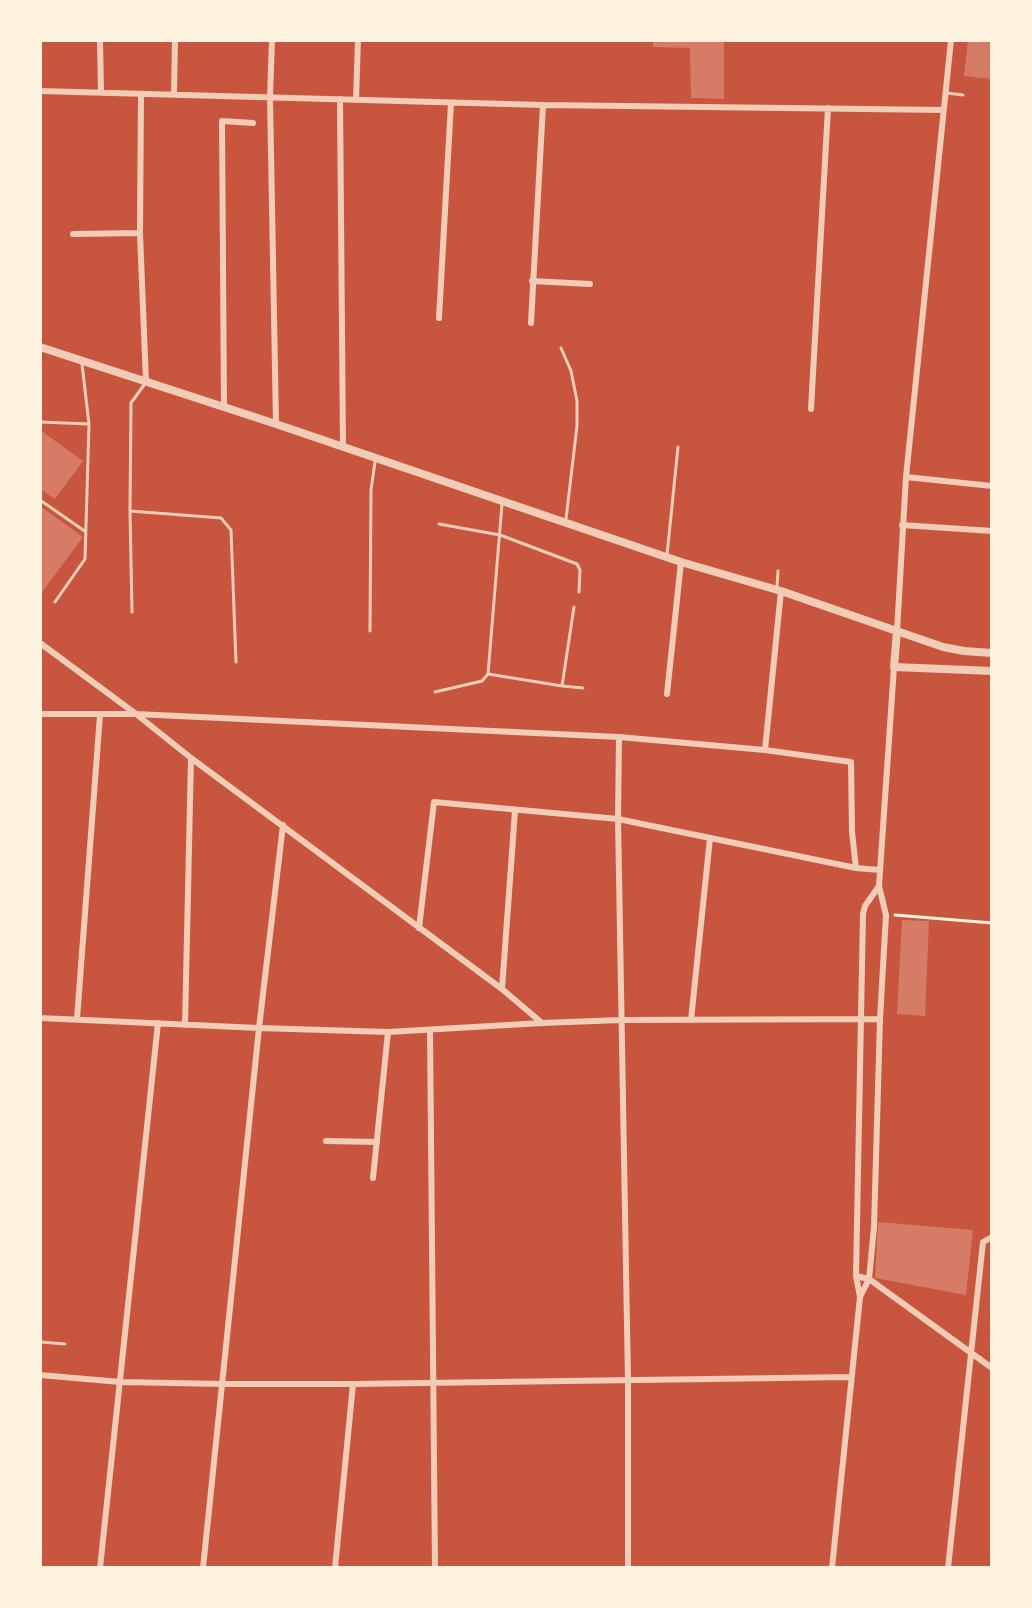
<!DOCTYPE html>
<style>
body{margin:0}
#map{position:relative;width:1032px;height:1608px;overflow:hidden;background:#c8553d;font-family:Roboto,sans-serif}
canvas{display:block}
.frame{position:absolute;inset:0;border:42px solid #fff3e0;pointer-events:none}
</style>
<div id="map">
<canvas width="1032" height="1608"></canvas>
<div class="frame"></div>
</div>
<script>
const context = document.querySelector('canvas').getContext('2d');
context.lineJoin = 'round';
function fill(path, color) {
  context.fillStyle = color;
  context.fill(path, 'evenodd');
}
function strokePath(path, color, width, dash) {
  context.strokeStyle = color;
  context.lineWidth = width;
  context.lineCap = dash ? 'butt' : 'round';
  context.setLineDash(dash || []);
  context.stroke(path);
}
const building = new Path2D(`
 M653 40H724V99L691 98 690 48 653 47Z
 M968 40H992V79L964 76Z
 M40 430 83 461 55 499 40 489Z
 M40 506 83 537 40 595Z
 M902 920 929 921 925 1016 897 1014Z
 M878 1222 973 1230 966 1295 875 1278Z`);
const path = new Path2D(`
 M895 915 992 923`);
const service = new Path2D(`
 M947 93 963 95
 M561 348 571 371 577 401V426L566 519
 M40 422 89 424
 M40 500 86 532
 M130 511 221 518 231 530 236 662
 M439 524 500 535 577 564 580 570 579 592
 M667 555 678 447
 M777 586 778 571
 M55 602 85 559 89 424 82 364
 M132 612 130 511 131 403 144 385
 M370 631 371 490 375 462
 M488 674 562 686 583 688
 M562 686 574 607
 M435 692 482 681 488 674 502 504
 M40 1342 65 1344`);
const minor = new Path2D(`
 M100 40 101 92
 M272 40 270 97 276 424
 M40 91 543 105 943 110
 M141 94 140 233 146 382
 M174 94 175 40
 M340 99 343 446
 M356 100 358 40
 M73 234 140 233
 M532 281 590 284
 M439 318 451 103
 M531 323 543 105
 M224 407 222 121 253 123
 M811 409 828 108
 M906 477 992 486
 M902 525 992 531
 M897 631 906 477 951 40
 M40 643 136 714 191 758 502 989 542 1023
 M667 694 681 562
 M40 714H136L619 737 765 750 851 762 852 832 856 868
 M619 737 618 819 628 1381V1568
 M765 750 781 591
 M419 928 434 802 618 819 856 868 880 870
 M502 989 515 811
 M40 1018 259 1028 388 1032 542 1023 621 1020 880 1019
 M77 1019 100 715
 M691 1020 710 838
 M185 1025 191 758
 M430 1030 435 1568
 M326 1141 377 1142
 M373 1178 388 1032
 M856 1276 869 1279 992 1368
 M860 1297 869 1279 874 1227 880 1019 886 915 879 886 894 667
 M40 1375 120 1382 223 1384H353L851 1377
 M100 1568 158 1023
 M203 1568 259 1028 283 825
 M335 1568 353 1384
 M832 1568 860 1297 856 1276 863 914 865 906 879 886
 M948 1568 983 1242 992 1237`);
const tertiary = new Path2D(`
 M40 347 276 424 681 562 781 591 943 647 964 651 992 653
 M897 631 894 667 992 671`);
fill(building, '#d67c66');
strokePath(path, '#fff3e0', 3);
strokePath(service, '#f1ccb7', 3);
strokePath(minor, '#f1ccb7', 6);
strokePath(tertiary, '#f1ccb7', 8);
</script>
